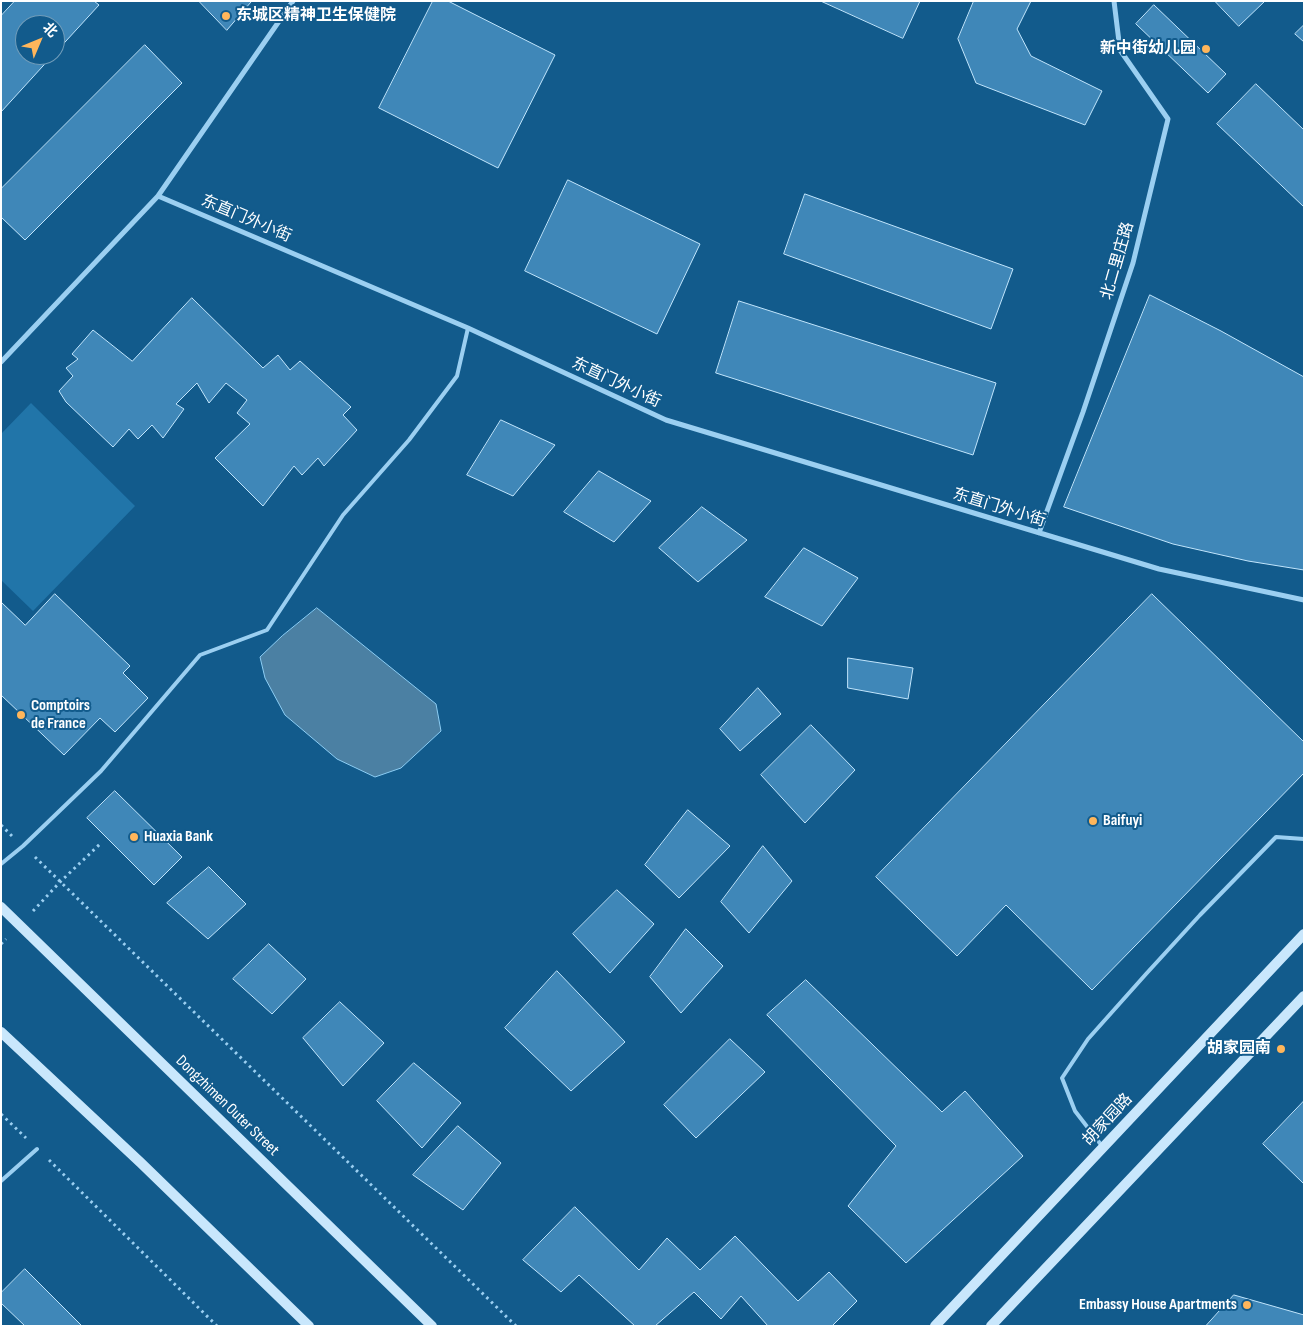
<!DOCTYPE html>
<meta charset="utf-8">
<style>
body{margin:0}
#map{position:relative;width:1305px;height:1327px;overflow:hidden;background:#125b8c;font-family:"Sofia Sans Condensed","Noto Sans SC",sans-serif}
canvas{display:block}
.frame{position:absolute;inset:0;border:2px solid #fff;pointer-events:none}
.north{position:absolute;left:15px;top:15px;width:50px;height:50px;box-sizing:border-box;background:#125b8c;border:1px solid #719dba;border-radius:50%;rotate:45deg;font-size:14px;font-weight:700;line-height:20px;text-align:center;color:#fff}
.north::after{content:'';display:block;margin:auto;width:18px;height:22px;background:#ffb65b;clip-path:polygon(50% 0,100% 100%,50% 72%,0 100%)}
</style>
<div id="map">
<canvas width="1305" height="1327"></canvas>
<div class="frame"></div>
<div class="north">北</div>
</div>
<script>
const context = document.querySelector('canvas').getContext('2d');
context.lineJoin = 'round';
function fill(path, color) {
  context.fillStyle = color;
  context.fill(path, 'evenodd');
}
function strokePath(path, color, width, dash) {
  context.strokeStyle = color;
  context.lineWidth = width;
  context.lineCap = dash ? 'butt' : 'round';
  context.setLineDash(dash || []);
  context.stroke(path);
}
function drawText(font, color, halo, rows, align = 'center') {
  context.font = font + ' "Sofia Sans Condensed","Noto Sans SC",sans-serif';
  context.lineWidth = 4;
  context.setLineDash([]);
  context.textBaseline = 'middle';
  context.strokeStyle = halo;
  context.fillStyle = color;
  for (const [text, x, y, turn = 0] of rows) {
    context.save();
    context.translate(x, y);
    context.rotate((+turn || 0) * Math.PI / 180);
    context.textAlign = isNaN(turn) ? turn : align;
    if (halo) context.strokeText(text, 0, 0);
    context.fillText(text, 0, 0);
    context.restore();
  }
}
const green = new Path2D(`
 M31 403 135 506 33 611 1 580V434Z`);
const water = new Path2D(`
 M317 608 436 704 441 731 401 768 375 777 337 759 285 715 265 678 260 657 282 636Z`);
const building = new Path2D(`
 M15 1H94L99 5 55 53V25H25V55H53L1 112V16Z
 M199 1H251V2L227 30Z
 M433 1H448L555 55 498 168 379 108Z
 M821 1H920L903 38Z
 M974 1H1031L1017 29 1031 56 1102 91 1085 125 976 83 958 39Z
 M1215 1H1265L1239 26Z
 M1154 5 1226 74 1208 93 1136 24Z
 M1304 25V42L1295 34Z
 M145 45 182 83 25 240 1 217V189Z
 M1256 84 1304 130V207L1217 124Z
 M568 180 700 244 657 334 525 271Z
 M805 194 1013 269 991 329 784 254Z
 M1150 295 1221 331 1304 377V570L1248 561 1173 544 1064 507Z
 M192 298 263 368 278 355 290 370 300 361 351 407 343 415 357 430 324 466 318 458 302 475 294 466 263 506 215 458 250 424 237 413 247 400 226 383 209 403 197 383 176 404 184 409 163 438 152 425 138 439 129 429 113 447 66 402 59 391 73 376 66 368 78 359 72 354 93 330 132 361Z
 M739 301 996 383 973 455 716 373Z
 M501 420 555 445 513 496 467 475Z
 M599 471 651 501 614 542 564 512Z
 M702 507 747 540 698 582 659 548Z
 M804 548 858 578 822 626 765 597Z
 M55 594 130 666 123 673 148 698 115 732 100 718 64 755 1 695V602L25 625Z
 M1152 594 1304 742V773L1092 990 1006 905 957 956 876 877Z
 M848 658 913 668 908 699 848 688Z
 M758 688 781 714 740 751 720 729Z
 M811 725 855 770 805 823 761 775Z
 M115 791 182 857 154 885 87 818Z
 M688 810 730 846 679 898 645 865Z
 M763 846 792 881 749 933 721 902Z
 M209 867 246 904 208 939 167 903Z
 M617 890 654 924 610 973 573 934Z
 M686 929 723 966 681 1013 650 977Z
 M269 944 306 979 272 1014 233 979Z
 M557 971 625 1042 571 1091 505 1028Z
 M806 980 942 1112 965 1091 1023 1156 906 1263 848 1206 896 1146 767 1015Z
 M340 1002 384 1043 343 1086 303 1038Z
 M730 1039 765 1072 696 1138 664 1105Z
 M414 1063 461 1103 422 1148 377 1101Z
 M1304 1101V1184L1263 1144Z
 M458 1126 501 1163 463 1210 413 1175Z
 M575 1207 639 1270 667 1238 700 1270 735 1236 798 1301 829 1272 857 1301 832 1326H768L741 1296 721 1319 694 1292 655 1326H635L579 1275 561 1292 523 1260Z
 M25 1269 82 1326H25L1 1303V1293Z
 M1234 1295 1304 1315V1326H1206Z`);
const path = new Path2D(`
 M1 825 12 836
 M35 857 516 1326
 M33 911 60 882 100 844
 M1 944 6 939
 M1 1114 26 1138
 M49 1160 217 1326`);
const lane = new Path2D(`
 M1 864 23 846 101 771 200 655 267 630 343 515 409 440 457 376 468 328
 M1102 1146 1075 1111 1062 1078 1088 1039 1146 974 1200 915 1276 837 1304 839
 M1 1181 37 1149`);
const street = new Path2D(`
 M158 196 293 1
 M1 362 158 196 468 328 666 420 1159 569 1304 600
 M1039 533 1083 412 1133 263 1168 119 1120 50 1114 1`);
const secondary = new Path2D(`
 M1 907 432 1326
 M1 1032 141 1163 309 1326
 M935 1326 1304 934
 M991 1326 1304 996`);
const markers = [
 [226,16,5,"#ffb65b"],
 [1206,49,5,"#ffb65b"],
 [21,715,5,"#ffb65b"],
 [1093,821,5,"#ffb65b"],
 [134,837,5,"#ffb65b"],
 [1281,1049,5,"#ffb65b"],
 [1247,1305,5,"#ffb65b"]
];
const poiNames = [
 ["东城区精神卫生保健院",236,16],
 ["新中街幼儿园",1196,49,"right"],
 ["Comptoirs",31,706],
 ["de France",31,724],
 ["Baifuyi",1103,821],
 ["Huaxia Bank",144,837],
 ["胡家园南",1271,1049,"right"],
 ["Embassy House Apartments",1237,1305,"right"]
];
const streetNames = [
 ["东直门外小街",246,219,23],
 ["北二里庄路",1118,261,-74],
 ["东直门外小街",616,383,25],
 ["东直门外小街",999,508,17],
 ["Dongzhimen Outer Street",227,1106,44],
 ["胡家园路",1108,1120,-47]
];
fill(green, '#2175a9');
fill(water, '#4b80a3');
strokePath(water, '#8ccdf4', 1);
fill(building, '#3f87b8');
strokePath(building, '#c1e5fc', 1);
strokePath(path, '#9bcff1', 3, [2.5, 4]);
strokePath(lane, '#9bcff1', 4);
strokePath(street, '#9bcff1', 5);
strokePath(secondary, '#c9e7fc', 10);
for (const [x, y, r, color] of markers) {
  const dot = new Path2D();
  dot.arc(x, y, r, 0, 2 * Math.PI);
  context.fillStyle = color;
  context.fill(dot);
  strokePath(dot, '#125b8c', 2);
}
drawText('bold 16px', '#fff', '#125b8c', poiNames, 'left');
drawText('16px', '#fff', '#125b8c', streetNames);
</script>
